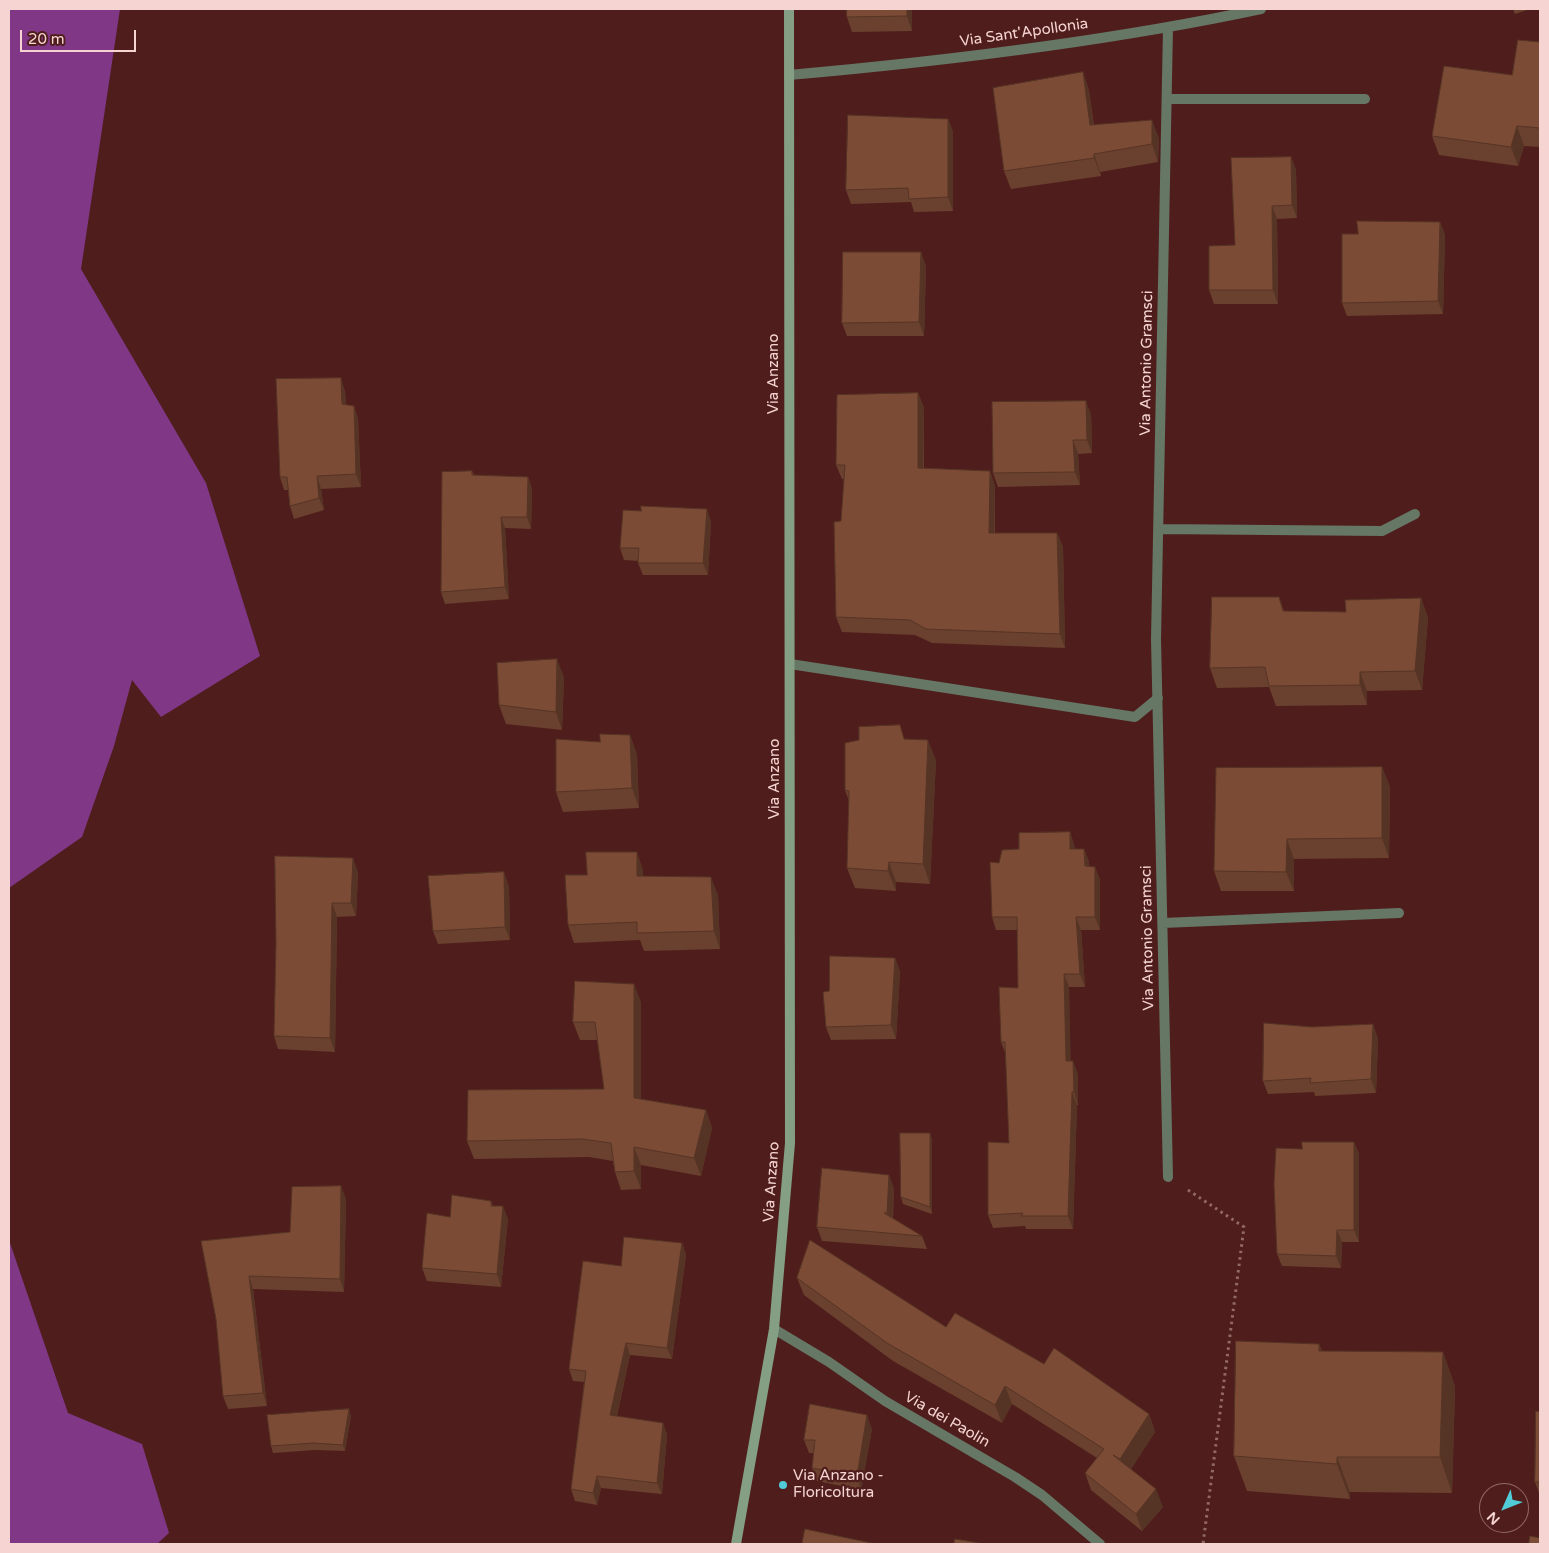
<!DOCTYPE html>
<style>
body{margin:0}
#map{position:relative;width:1549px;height:1553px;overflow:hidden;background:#4f1e1c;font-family:"Varela Round",sans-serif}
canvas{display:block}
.frame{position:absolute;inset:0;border:10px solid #f5d4d1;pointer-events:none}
.north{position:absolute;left:1479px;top:1483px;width:50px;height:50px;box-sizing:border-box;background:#4f1e1c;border:1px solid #916764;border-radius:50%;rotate:226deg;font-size:14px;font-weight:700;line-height:20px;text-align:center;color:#f5d4d1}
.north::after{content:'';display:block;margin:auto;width:18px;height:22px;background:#52cbd8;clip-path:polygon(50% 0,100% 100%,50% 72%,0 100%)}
.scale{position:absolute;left:20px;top:30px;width:116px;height:22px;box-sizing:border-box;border:2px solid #f5d4d1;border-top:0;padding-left:6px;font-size:15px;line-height:18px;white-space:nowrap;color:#f5d4d1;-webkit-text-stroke:4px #4f1e1c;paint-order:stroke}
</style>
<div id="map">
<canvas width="1549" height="1553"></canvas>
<div class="frame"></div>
<div class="north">N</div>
<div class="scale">20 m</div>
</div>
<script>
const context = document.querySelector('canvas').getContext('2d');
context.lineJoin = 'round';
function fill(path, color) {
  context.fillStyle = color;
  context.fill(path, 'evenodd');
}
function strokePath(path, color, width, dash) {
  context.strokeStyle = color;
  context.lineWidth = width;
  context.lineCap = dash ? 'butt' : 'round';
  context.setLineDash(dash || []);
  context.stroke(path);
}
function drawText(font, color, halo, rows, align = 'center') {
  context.font = font + ' "Varela Round",sans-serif';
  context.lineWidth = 4.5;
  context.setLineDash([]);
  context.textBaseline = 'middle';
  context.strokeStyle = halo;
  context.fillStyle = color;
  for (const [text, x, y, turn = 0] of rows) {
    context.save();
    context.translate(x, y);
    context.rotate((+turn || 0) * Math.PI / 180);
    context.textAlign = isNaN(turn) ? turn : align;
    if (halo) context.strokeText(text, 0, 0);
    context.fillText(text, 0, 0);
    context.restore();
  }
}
const forest = new Path2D(`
 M9 9H120L81 269 206 483 260 656 161 717 132 680 114 746 82 837 9 888Z
 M9 1240 68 1413 142 1444 169 1533 157 1544H9Z`);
const path = new Path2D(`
 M1188 1190 1244 1227 1203 1544`);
const service = new Path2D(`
 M1168 99H1365`);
const minor = new Path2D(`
 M789 75C947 61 1106 42 1261 9
 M1159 529 1382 531 1415 514
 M790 664 1135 717 1158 698
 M1163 923 1399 913
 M1168 1177 1156 639 1168 28
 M774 1329 829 1362 885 1401 1015 1477 1042 1495 1100 1544`);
const secondary = new Path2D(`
 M736 1544 774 1329 790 1143 789 9`);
const wall = new Path2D(`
 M847 9H912V31L852 32 847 17Z
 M1513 9H1530L1515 14Z
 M1540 42V147L1524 146 1518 166 1439 155 1432 136 1512 75Z
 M1083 72 1089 91 1094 125 1159 138 1158 162 1100 172 1101 176 1011 189 1004 171Z
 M948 119 953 132V211L914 212 911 202 851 204 846 190Z
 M1291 157 1296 170 1297 218 1277 219 1278 304H1214L1209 290 1235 245Z
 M1440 222 1445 235 1443 314 1347 316 1342 303 1358 234Z
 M926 266 924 336H847L842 323Z
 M345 391 346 405 354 406 358 419 361 487 321 489 324 510 294 519 290 506 288 490H284L280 477Z
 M918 393 924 408V468L990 471 995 486V533H1057L1063 547 1065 648 932 643 915 635 842 632 836 617 841 521 844 479H842L836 465Z
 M1091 414 1092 453 1078 454 1080 485 998 487 993 473Z
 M472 471 474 475 528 477 532 489 531 529 505 528 509 599 445 604 441 592Z
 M641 511 711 521 708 575H643L638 563 639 561 624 560 620 548Z
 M1279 597 1284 611 1346 612 1421 598 1428 618 1422 690 1367 691V705L1276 706 1269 687 1217 688 1210 668Z
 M564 677 562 730 506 724 499 705Z
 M630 735 637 755 639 808 563 812 556 792 600 742Z
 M905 739 936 760 930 884 896 882V891L855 888 847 868 849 801 845 790Z
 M1382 767 1390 787 1389 858 1294 859V891H1221L1214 871Z
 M1070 832 1074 845 1075 849H1084L1089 862V867H1095L1100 880V930H1081L1085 987H1069L1070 1061 1078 1074V1105H1077L1073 1229H1026L1025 1226 993 1228 988 1215 1009 1143 1006 1055 1001 1042 1018 988 1017 930H996L992 917 999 863 1019 849Z
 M643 870V876L718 895 720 949 644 951 640 940 574 943 568 925 587 875Z
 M358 872 356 916 337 917 335 1052 278 1049 274 1036 276 943Z
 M509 886 510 940 438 944 433 931Z
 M895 958 900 972 896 1039 831 1040 826 1027 829 991Z
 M641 1002V1099L706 1110 712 1128 701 1176 641 1165V1189L621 1190 615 1172 613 1161 589 1157 474 1159 467 1141 604 1089 597 1040H580L573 1022Z
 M1378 1038 1376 1093 1315 1096 1314 1092 1268 1094 1263 1081Z
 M930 1133 932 1140V1214L903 1204 901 1197Z
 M1354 1142 1359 1154V1242H1342L1341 1268 1282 1266 1277 1254 1302 1149Z
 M894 1188 893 1218 922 1236 927 1249 822 1241 817 1227Z
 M346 1199 344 1292 253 1289 267 1406 228 1409 223 1396 216 1319 201 1241 290 1232Z
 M491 1201 493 1206 508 1219 501 1287 427 1281 422 1268 450 1217Z
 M682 1243 686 1255 672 1359 630 1355 617 1416 663 1423 667 1435 662 1494 601 1488 597 1505 575 1501 571 1489 584 1382 573 1381 569 1369 621 1266Z
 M797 1278 946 1327 1044 1364 1149 1414 1155 1432 1131 1469 1163 1507 1142 1531 1091 1490 1085 1473 1097 1458 1012 1404 1002 1423 893 1361 804 1295Z
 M1319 1344 1322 1351 1443 1352 1455 1387 1452 1493 1350 1492V1499L1247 1491 1234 1456Z
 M1540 1412V1493H1539L1535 1482Z
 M351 1416 345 1451 315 1450 273 1453 271 1446Z
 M872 1429 861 1490 817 1481 812 1468 814 1453H809L804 1440Z`);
const shadedWall = new Path2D(`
 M907 9H912V31L907 16Z
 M1083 72 1089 91 1096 143 1090 125Z
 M948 119 953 132V211L948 197Z
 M1152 120 1159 138 1158 162 1152 144Z
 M1517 126 1524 146 1518 166 1511 147Z
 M1094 154 1100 172 1101 176 1094 158Z
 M1291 157 1296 170 1297 218 1292 205Z
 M1272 206 1277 219 1278 304 1273 290Z
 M1440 222 1445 235 1443 314 1438 301Z
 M921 252 926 266 924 336 919 322Z
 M341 378 345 391 347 417 342 404Z
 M918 393 924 408 923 482 918 468Z
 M1086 401 1091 414 1092 453 1087 440Z
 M354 406 358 419 361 487 356 474Z
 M1073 440 1078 454 1080 485 1075 472Z
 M990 471 995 486 994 548 989 533Z
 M317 476 321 489 324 510 319 498Z
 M528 477 532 489 531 529 527 517Z
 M707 509 711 521 708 575 703 563Z
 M501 517 505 528 509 599 505 587Z
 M1057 533 1063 547 1065 648 1060 634Z
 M1421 598 1428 618 1422 690 1415 671Z
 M557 659 564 677 562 730 556 712Z
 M1360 672 1367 691V705L1360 685Z
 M630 735 637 755 639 808 632 788Z
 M928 740 936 760 930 884 923 864Z
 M1382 767 1390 787 1389 858 1382 838Z
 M1070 832 1074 845 1075 862 1070 849Z
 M1287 839 1294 859V891L1286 872Z
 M1084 849 1089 862 1090 879 1085 866Z
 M637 852 643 870V894L637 876Z
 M353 858 358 872 356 916 351 903Z
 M889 862 896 882V891L888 871Z
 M1095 867 1100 880V930L1095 917Z
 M504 872 509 886 510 940 505 927Z
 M711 877 718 895 720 949 714 931Z
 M332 903 337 917 335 1052 330 1038Z
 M1076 917 1081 930 1085 987 1080 974Z
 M895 958 900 972 896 1039 891 1025Z
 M1064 974 1069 987 1071 1074 1066 1061Z
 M634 984 641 1002V1116L634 1098Z
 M1373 1024 1378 1038 1376 1093 1371 1079Z
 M1073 1061 1078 1074V1105L1074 1092Z
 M1072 1092 1077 1105 1073 1229 1068 1216Z
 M706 1110 712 1128 701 1176 694 1158Z
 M930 1133 932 1140V1214L930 1207Z
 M1354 1142 1359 1154V1242L1354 1230Z
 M634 1147 641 1165V1189L634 1171Z
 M889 1175 894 1188 892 1226 887 1213Z
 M341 1186 346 1199 344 1292 340 1279Z
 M503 1206 508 1219 501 1287 497 1274Z
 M1337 1230 1342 1242 1341 1268 1336 1256Z
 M682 1243 686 1255 672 1359 667 1348Z
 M249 1276 253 1289 267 1406 263 1393Z
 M626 1343 630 1355 614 1427 610 1415Z
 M1319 1344 1332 1379 1319 1351Z
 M1443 1352 1455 1387 1452 1493 1440 1457Z
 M1005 1386 1012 1404 1002 1423 995 1405Z
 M349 1409 351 1416 345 1451 343 1445Z
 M1149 1414 1155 1432 1126 1477 1120 1459Z
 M867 1415 872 1429 861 1490 857 1476Z
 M663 1423 667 1435 662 1494 657 1483Z
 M1337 1457 1350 1492V1499L1337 1464Z
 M597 1476 601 1488 597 1505 593 1493Z
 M1156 1489 1163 1507 1142 1531 1136 1514Z`);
const building = new Path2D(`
 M847 9H907V16L847 17Z
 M1518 40 1540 42V128L1517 126 1511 147 1432 136 1444 66 1512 75Z
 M1083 72 1090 125 1152 120V144L1094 154V158L1004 171 993 88Z
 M848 115 948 119V197L909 199 908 188 846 190Z
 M1291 157 1292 205 1272 206 1273 290H1209V246L1235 245 1231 158Z
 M1357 221 1440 222 1438 301 1342 303V234H1358Z
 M843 252H921L919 322 842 323Z
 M341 378 342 404 354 406 356 474 317 476 319 498 290 506 287 477H280L276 379Z
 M918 393V468L990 471 989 533H1057L1060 634 926 629 910 620 836 617 834 522 841 521 845 465H836L837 395Z
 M1086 401 1087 440H1073L1075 472 993 473 992 402Z
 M472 471V475L528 477 527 517H501L505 587 441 592 442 472Z
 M641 506 707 509 703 563H638L639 548H620L623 510 641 511Z
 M1212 597H1279L1283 611 1346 612 1345 600 1421 598 1415 671 1360 672V685L1269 686 1265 667 1210 668Z
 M557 659 556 712 499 705 497 663Z
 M900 725 904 739 928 740 923 864 889 862 888 871 847 868 849 791 845 790V743L859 740V727Z
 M600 734 630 735 632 788 556 792V739L600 742Z
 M1382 767V838L1287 839 1286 872 1214 871 1216 768Z
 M1070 832V849H1084L1085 866 1095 867V917H1076L1080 974H1064L1066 1061H1073L1074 1092H1072L1068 1216H1021L1023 1213 988 1215V1142L1009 1143 1005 1042H1001L999 987 1018 988 1017 917H992L990 862 999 863 1002 850 1019 849V833Z
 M586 852H637V876L711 877 714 931 637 933V922L568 925 565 875H587Z
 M275 856 353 858 351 903H332L330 1038 274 1036 276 943Z
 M504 872 505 927 433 931 428 876Z
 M830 956 895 958 891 1025 826 1027 823 992 829 991Z
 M575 981 634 984V1098L706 1110 694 1158 634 1147V1171L615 1172 611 1143 582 1139 467 1141 468 1090 604 1089 595 1022H573Z
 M1264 1023 1312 1027 1373 1024 1371 1079 1310 1083 1311 1078 1263 1081Z
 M900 1133H930V1207L901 1197Z
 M1302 1142H1354V1230H1337L1336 1256 1277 1254 1274 1184 1276 1148 1302 1149Z
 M822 1168 889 1175 887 1213H884L922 1236 817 1227Z
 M341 1186 340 1279 249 1276 263 1393 223 1396 216 1319 201 1241 290 1232 292 1187Z
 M452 1195 491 1201V1206H503L497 1274 422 1268 427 1213 450 1217Z
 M624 1237 682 1243 667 1348 626 1343 610 1415 663 1423 657 1483 597 1476 593 1493 571 1489 586 1371 569 1369 583 1261 621 1266Z
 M810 1240 946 1327 955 1313 1044 1364 1054 1348 1149 1414 1120 1459 1113 1455 1156 1489 1136 1514 1085 1473 1104 1449 1005 1386 995 1405 887 1343 797 1278Z
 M1236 1341 1319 1344V1351L1443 1352 1440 1457H1337V1464L1234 1456Z
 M810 1404 867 1415 857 1476 812 1468 815 1440H804Z
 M349 1409 343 1445 313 1443 271 1446 267 1415Z
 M1536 1411 1540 1412V1482H1535Z
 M805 1529 876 1544H802Z
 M1530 1536 1540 1538V1544H1529Z
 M955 1539 985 1544H954Z`);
const markers = [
 [783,1485,5,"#52cbd8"]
];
const streetNames = [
 ["Via Sant'Apollonia",1024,33,-8],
 ["Via Antonio Gramsci",1147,363,-89],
 ["Via Anzano",774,374,-90],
 ["Via Anzano",775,779,-90],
 ["Via Antonio Gramsci",1148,938,-91],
 ["Via Anzano",772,1182,-86],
 ["Via dei Paolin",947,1420,30]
];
const poiNames = [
 ["Via Anzano -",793,1476],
 ["Floricoltura",793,1493]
];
fill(forest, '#803786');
strokePath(path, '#936966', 3, [2.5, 4]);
strokePath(service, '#676', 10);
strokePath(minor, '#676', 10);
strokePath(secondary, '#849f84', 10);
fill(wall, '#6a402e');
fill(shadedWall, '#563425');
fill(building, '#7b4b35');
strokePath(building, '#563425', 1);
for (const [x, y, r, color] of markers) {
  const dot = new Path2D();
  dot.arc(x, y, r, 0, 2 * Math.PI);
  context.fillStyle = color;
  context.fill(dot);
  strokePath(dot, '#4f1e1c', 2);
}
drawText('15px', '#f5d4d1', '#4f1e1c', streetNames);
drawText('15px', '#f5d4d1', '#4f1e1c', poiNames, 'left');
</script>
